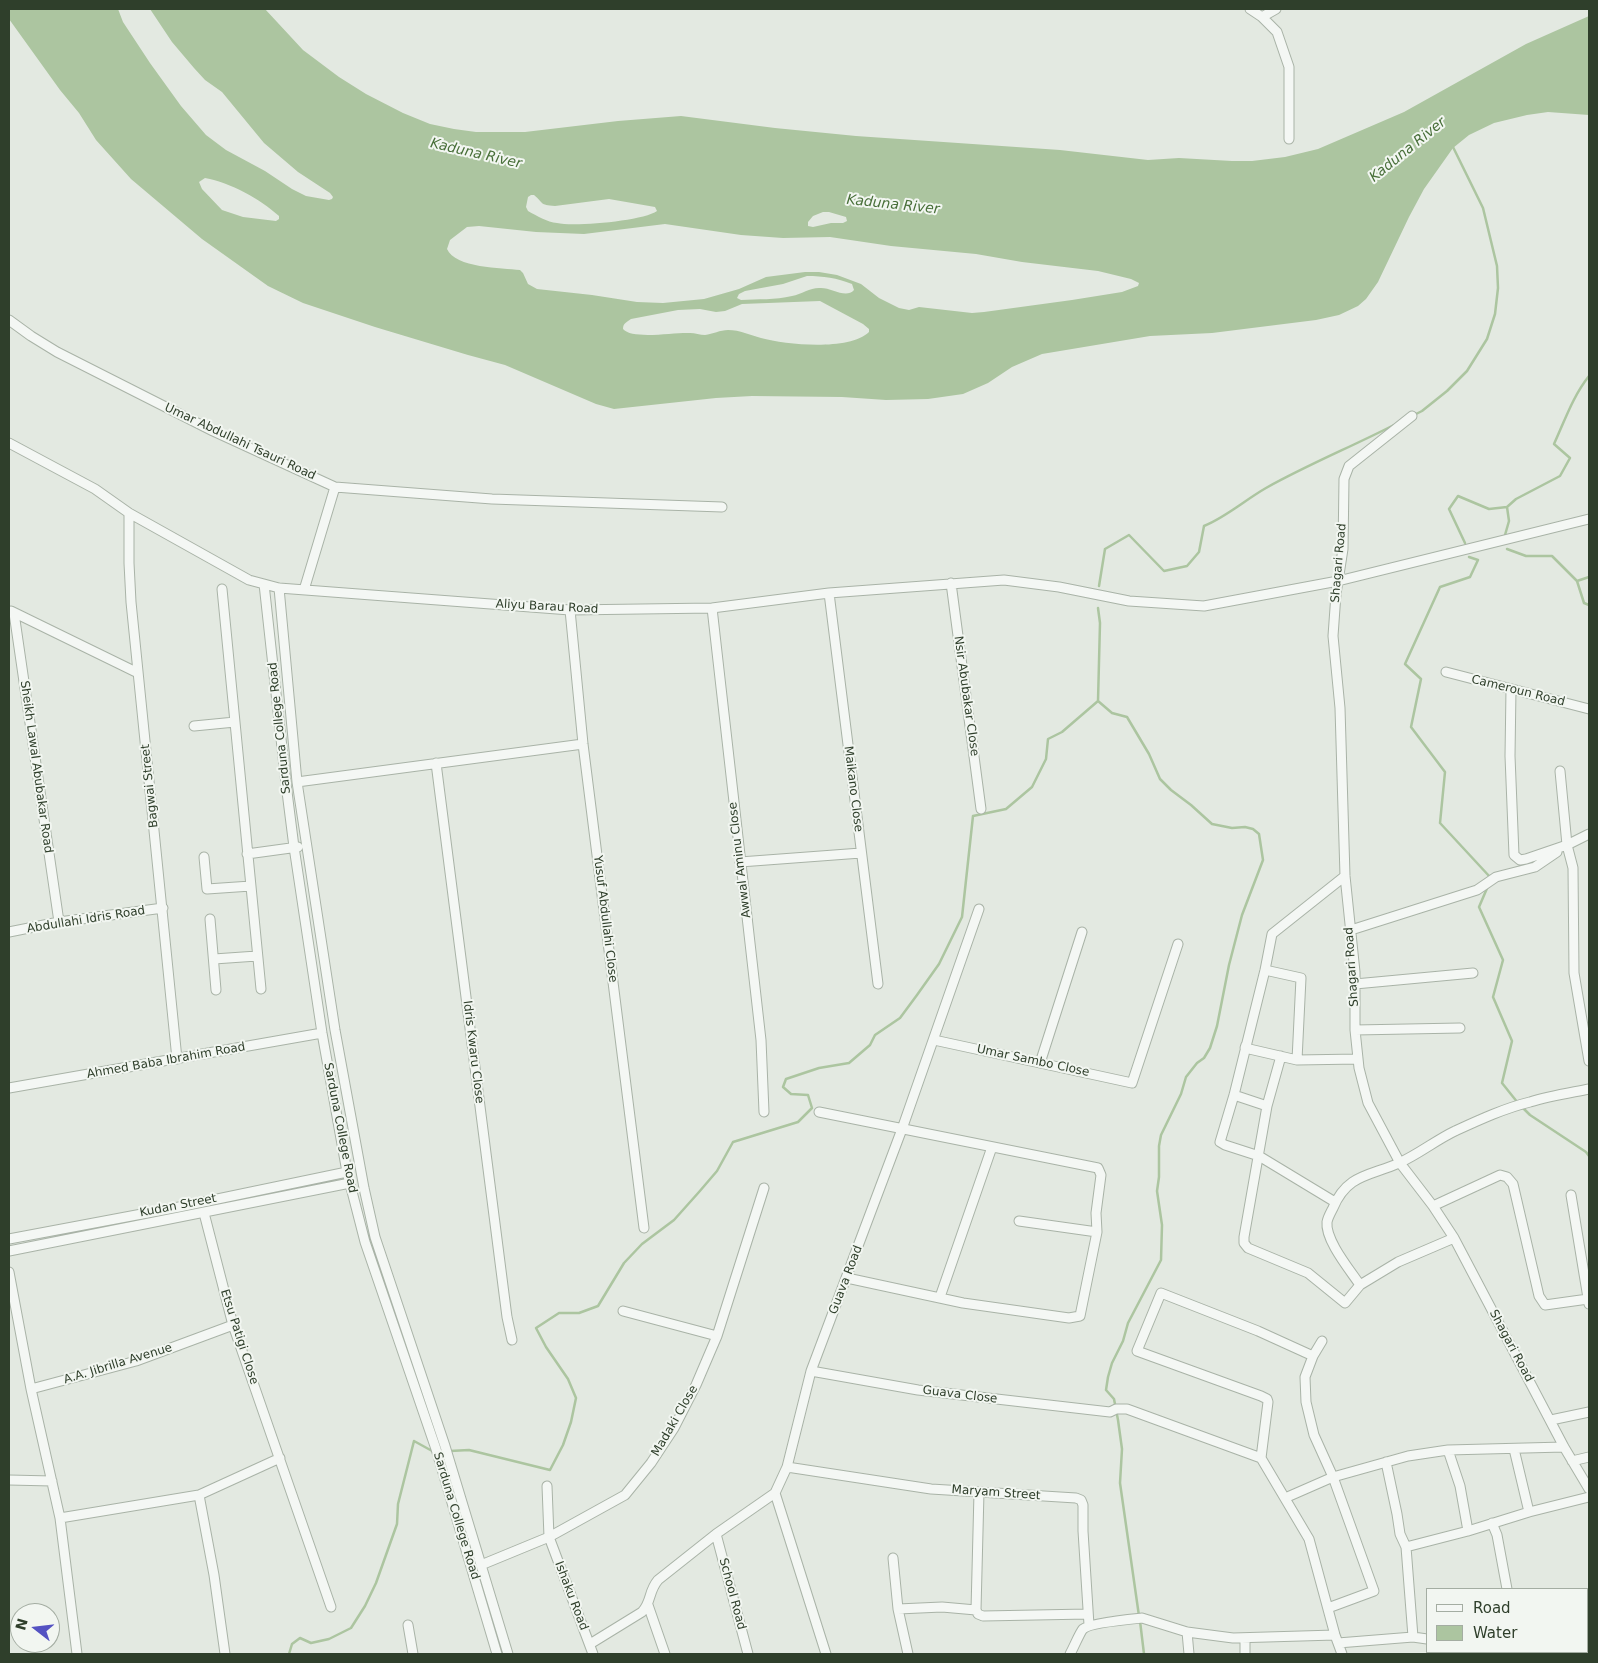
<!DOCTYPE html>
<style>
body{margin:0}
#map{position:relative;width:1598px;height:1663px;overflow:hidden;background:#e3e9e1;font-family:"DejaVu Sans",sans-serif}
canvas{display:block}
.frame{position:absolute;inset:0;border:10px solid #2f3f2b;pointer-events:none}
.legend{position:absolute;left:1426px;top:1588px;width:162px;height:65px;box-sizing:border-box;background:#f2f6f1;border:1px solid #a4ada2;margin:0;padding:6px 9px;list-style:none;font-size:15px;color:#2f3f2b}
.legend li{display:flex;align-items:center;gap:10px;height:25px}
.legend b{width:25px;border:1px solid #a4ada2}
.north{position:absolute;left:10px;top:1603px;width:50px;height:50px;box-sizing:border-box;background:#f2f6f1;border:1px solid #a4ada2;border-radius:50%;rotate:286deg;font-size:14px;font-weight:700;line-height:20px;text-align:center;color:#2f3f2b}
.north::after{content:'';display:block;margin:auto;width:18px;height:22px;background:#5452c2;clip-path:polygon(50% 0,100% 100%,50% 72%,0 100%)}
</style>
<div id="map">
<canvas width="1598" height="1663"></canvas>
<div class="frame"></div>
<ul class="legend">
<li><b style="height:6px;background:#f4f7f4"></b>Road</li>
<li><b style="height:14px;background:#acc5a0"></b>Water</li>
</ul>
<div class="north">N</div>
</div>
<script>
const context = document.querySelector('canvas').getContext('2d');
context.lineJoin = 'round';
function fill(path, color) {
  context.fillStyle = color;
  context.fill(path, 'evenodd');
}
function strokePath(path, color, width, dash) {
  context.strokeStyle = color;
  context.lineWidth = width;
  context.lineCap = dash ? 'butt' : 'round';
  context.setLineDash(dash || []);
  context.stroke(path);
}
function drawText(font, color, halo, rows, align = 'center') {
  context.font = font + ' "DejaVu Sans",sans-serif';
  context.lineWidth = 4;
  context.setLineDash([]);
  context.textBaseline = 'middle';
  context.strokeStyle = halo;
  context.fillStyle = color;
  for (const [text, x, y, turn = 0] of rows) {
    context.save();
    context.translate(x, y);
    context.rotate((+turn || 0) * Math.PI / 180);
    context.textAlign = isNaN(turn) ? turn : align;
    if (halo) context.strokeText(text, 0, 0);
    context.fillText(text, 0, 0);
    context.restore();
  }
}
const water = new Path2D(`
 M9 9H118L123 22 150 63 181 106 206 135 226 150 265 171 292 189 306 196 329 200 332 199 333 197 330 193 298 172 264 143 222 92 205 80 194 68 172 42 150 9H265L303 50 339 77 366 94 403 113 430 124 454 129 476 132H525L618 121 681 116 775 128 856 136 1060 150 1148 160 1179 158 1232 161H1252L1285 157 1318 149 1404 112 1526 44 1589 16V115L1548 112 1527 115 1494 123 1469 135 1453 148 1424 189 1409 217 1378 282 1366 299 1358 306 1339 315 1316 320 1212 333 1150 336 1042 354 1012 367 988 383 963 394 928 399 886 400 842 397 752 396 716 398 614 409 596 404 505 365 468 355 375 327 303 303 268 286 202 239 131 179 96 140 79 113 60 90 9 19ZM205 178C231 183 259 198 279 216V219L276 221 243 217 222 210 202 189 199 182ZM531 195H534C544 203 539 205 555 206L609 199 655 207 657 211C643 221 574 227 557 223 547 222 537 216 528 211L526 207 528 197ZM823 212H829L846 217 847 221 843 223H831L813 227 808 226V222L813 216ZM665 224 741 235 783 238 830 237 891 246 976 254 1022 262 1098 271 1131 279 1139 283 1138 286 1122 292 1072 300 984 312 972 313 919 307 909 310 899 308 879 298 861 284 837 275 819 272H805L766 277 739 289 704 299 663 303 637 302 592 295 537 289 528 284 523 273 520 270C502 268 455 268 447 249L450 240 467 227 479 226 536 232 584 234ZM807 276C823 276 837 278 852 284L854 290C846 299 832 288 821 288 811 287 802 294 792 296 775 300 758 299 741 300L737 298 739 294 745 291 783 284ZM820 301 863 324 869 329V332C849 351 787 345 761 338 750 335 740 330 728 330 720 330 713 334 705 335 700 335 695 333 690 333 675 332 632 340 623 329 623 323 627 322 631 319L678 310 700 309 716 312 725 311 742 304Z`);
const stream = new Path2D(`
 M1414 415 1422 411 1447 391 1467 371 1487 339 1495 314 1498 288 1497 266 1483 208 1453 147
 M1505 535 1509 521 1507 507
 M1465 543 1449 509 1458 496 1489 509 1507 507 1516 499 1560 476 1570 458 1554 444C1565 420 1573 396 1589 376
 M1507 549 1526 556H1552L1577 581 1584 603 1589 605
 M1469 557 1478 560 1470 577 1440 587 1405 664 1421 679 1411 727 1445 772 1440 823 1490 877
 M1577 581 1589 577
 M1099 586 1105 549 1129 535 1164 571 1187 566 1199 552 1204 526C1226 517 1245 500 1266 488 1307 465 1351 447 1394 425
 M1098 701 1112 713 1127 717 1149 754 1160 779 1171 790 1191 805 1212 824 1232 828 1245 827 1253 829 1259 834 1263 860 1242 915 1229 965 1217 1026 1210 1048 1204 1058 1197 1063 1186 1077 1181 1094 1161 1135 1159 1146V1177L1157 1191 1162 1225 1161 1260 1128 1323 1123 1341 1112 1363 1108 1377 1106 1390 1114 1399 1118 1420 1122 1449 1120 1483 1139 1616
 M1488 886 1479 907 1503 960 1493 997 1512 1041 1502 1083 1518 1103
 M1522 1107 1530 1115 1586 1152 1589 1156
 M450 1451 469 1450 550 1470 563 1445 571 1422 576 1398 568 1379 546 1347 536 1328 559 1313H579L598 1306 624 1263 642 1244 674 1220 699 1192 717 1171 733 1142 798 1122 812 1108 808 1095 791 1094 783 1087 786 1079 819 1068 849 1063 870 1045 875 1035 900 1018 917 995 939 964 962 917 973 816 1006 809 1032 787 1046 759 1048 739 1062 732 1098 701 1100 623 1098 608
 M1140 1621 1144 1654
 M289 1654 292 1644 300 1638 311 1643 329 1639 351 1628 365 1606 376 1583 397 1524 398 1504 414 1441 434 1452`);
const minor = new Path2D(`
 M1250 9 1262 17 1277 32 1289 67V139
 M1262 17 1276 9
 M9 320 31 336 57 352 213 431 335 487 492 499 722 507
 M1412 416 1349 466 1344 479 1343 549 1336 594 1333 636 1340 708 1345 876 1355 972V1030L1359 1068 1368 1103 1400 1163 1433 1206 1454 1238 1564 1447 1589 1489
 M9 443 95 489 129 513 249 580 279 588 570 610 712 608 829 593 1004 580 1059 587 1129 601 1204 606 1338 581 1589 519
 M129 513V563L131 602 177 1059
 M951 583 981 809
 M264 584 286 784 294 847 322 1033 347 1172 365 1242 436 1449 497 1654
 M279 588 297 782 335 1030 364 1188 375 1237 445 1446 508 1654
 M222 589 261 989
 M304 590 335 487
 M829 593 878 984
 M712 608 761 1040 764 1112
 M570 610 583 744 644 1228
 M11 611 138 673
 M14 613 59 922
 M1446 672 1589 709
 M1511 689 1510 756 1514 855 1520 860 1526 859 1567 845 1589 834
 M194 726 235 722
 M436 763 507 1317 512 1340
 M1560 771 1567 845 1573 868 1574 973 1589 1061
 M297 782 583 744
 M247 854 298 847
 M204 857 207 889 251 886
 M740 862 861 853
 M210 919 216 990
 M1351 930 1477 890 1496 877 1535 867 1557 852
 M9 932 59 922 163 908
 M214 959 257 956
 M1265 970 1301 978 1297 1060
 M1355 984 1473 973
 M1355 1030 1460 1028
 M934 1040 1132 1083 1178 944
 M1246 1045 1245 1048 1297 1060 1358 1059
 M1281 1056 1267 1106 1244 1237V1243L1248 1248 1308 1273 1345 1303 1360 1285 1398 1262 1454 1238
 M1040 1063 1082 932
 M9 1088 322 1033
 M1234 1095 1267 1106
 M819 1112 1098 1168 1101 1175 1096 1213 1097 1232 1080 1316 1069 1318 963 1303 847 1278
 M1571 1195 1589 1304
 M1335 1202 1259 1156 1225 1145 1220 1142 1234 1095 1265 970 1272 934 1345 876
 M1433 1206 1500 1175 1507 1177 1513 1184 1539 1296 1545 1305 1588 1299
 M204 1213 233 1325 331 1607
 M1019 1221 1097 1232
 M9 1239 179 1207 347 1172
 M9 1251 350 1183
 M9 1272 31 1389 60 1518 77 1654
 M1360 1285C1350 1270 1325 1240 1327 1222 1328 1217 1331 1212 1333 1208 1347 1174 1370 1176 1399 1163 1419 1154 1436 1140 1455 1131 1479 1120 1505 1108 1530 1102 1549 1096 1569 1093 1589 1089
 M940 1297 992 1147
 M623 1311 717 1336
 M1322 1341 1313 1356 1305 1377 1306 1402 1314 1435 1333 1477 1374 1591 1328 1608
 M811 1371 918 1390 1110 1412 1116 1409H1127L1261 1458 1309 1539 1335 1635 1342 1654
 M31 1389 136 1361 233 1325
 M1551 1420 1589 1412
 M1514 1449 1529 1512
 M1448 1450 1460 1486 1468 1531
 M1261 1458 1268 1402 1267 1399 1261 1396 1137 1351 1161 1293 1258 1331 1313 1356
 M1572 1461 1589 1457
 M1386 1462 1397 1514 1400 1534 1406 1547 1413 1637
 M787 1467 931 1489 1076 1498 1081 1500 1083 1505V1531L1089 1625
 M9 1480 52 1481
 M547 1486 549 1537 593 1654
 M979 1492 976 1610 978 1614 983 1616 1088 1614
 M199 1495 214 1575 225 1654
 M1285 1498 1333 1477 1408 1456 1448 1450 1564 1447
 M60 1518 199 1495 280 1458
 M1492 1523 1497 1535 1507 1589
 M716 1534 748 1654
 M1406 1547 1468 1531 1529 1512 1589 1497
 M893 1558 898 1609 908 1654
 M481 1565 549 1537 625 1495 651 1463 674 1428 696 1385 717 1336 764 1188
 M648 1605 665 1654
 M898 1609 942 1607 976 1610
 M408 1625 413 1654
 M1587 1628H1589
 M1187 1632 1189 1654
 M1245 1638V1654
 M1338 1643 1413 1637 1427 1639
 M590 1644 642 1612C652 1601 648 1592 658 1580L716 1534 775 1493
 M1573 1652V1654
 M826 1654 775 1493 787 1467 811 1371 902 1129 979 909
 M1070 1654C1073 1649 1080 1632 1083 1629 1089 1623 1132 1619 1142 1618L1187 1632 1233 1638 1335 1635`);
const streetNames = [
 ["Umar Abdullahi Tsauri Road",240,442,25],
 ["Shagari Road",1339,563,-85],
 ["Aliyu Barau Road",547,607,3],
 ["Cameroun Road",1518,691,14],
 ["Nsir Abubakar Close",966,696,82],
 ["Sarduna College Road",280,728,-96],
 ["Sheikh Lawal Abubakar Road",36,767,82],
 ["Bagwai Street",150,786,-96],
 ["Maikano Close",853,789,83],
 ["Awwal Aminu Close",740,860,-97],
 ["Yusuf Abdullahi Close",605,919,83],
 ["Abdullahi Idris Road",86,920,-9],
 ["Shagari Road",1352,967,-94],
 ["Idris Kwaru Close",473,1052,83],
 ["Ahmed Baba Ibrahim Road",166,1061,-10],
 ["Umar Sambo Close",1033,1061,12],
 ["Sarduna College Road",340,1128,79],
 ["Kudan Street",178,1206,-11],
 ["Guava Road",846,1280,-69],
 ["Etsu Patigi Close",239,1337,72],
 ["Shagari Road",1511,1346,62],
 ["A.A. Jibrilla Avenue",118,1364,-17],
 ["Guava Close",960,1395,7],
 ["Madaki Close",675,1421,-60],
 ["Maryam Street",996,1493,4],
 ["Sarduna College Road",456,1516,73],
 ["School Road",732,1594,75],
 ["Ishaku Road",571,1596,69]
];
const waterNames = [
 ["Kaduna River",1408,150,-39],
 ["Kaduna River",476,154,13],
 ["Kaduna River",893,205,6]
];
fill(water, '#acc5a0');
strokePath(stream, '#acc5a0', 2.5);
strokePath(minor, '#a9b3a7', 11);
strokePath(minor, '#f4f7f4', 9);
drawText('12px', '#2f3f2b', '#f2f6f1', streetNames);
drawText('italic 14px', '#486f39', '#f2f6f1', waterNames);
</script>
